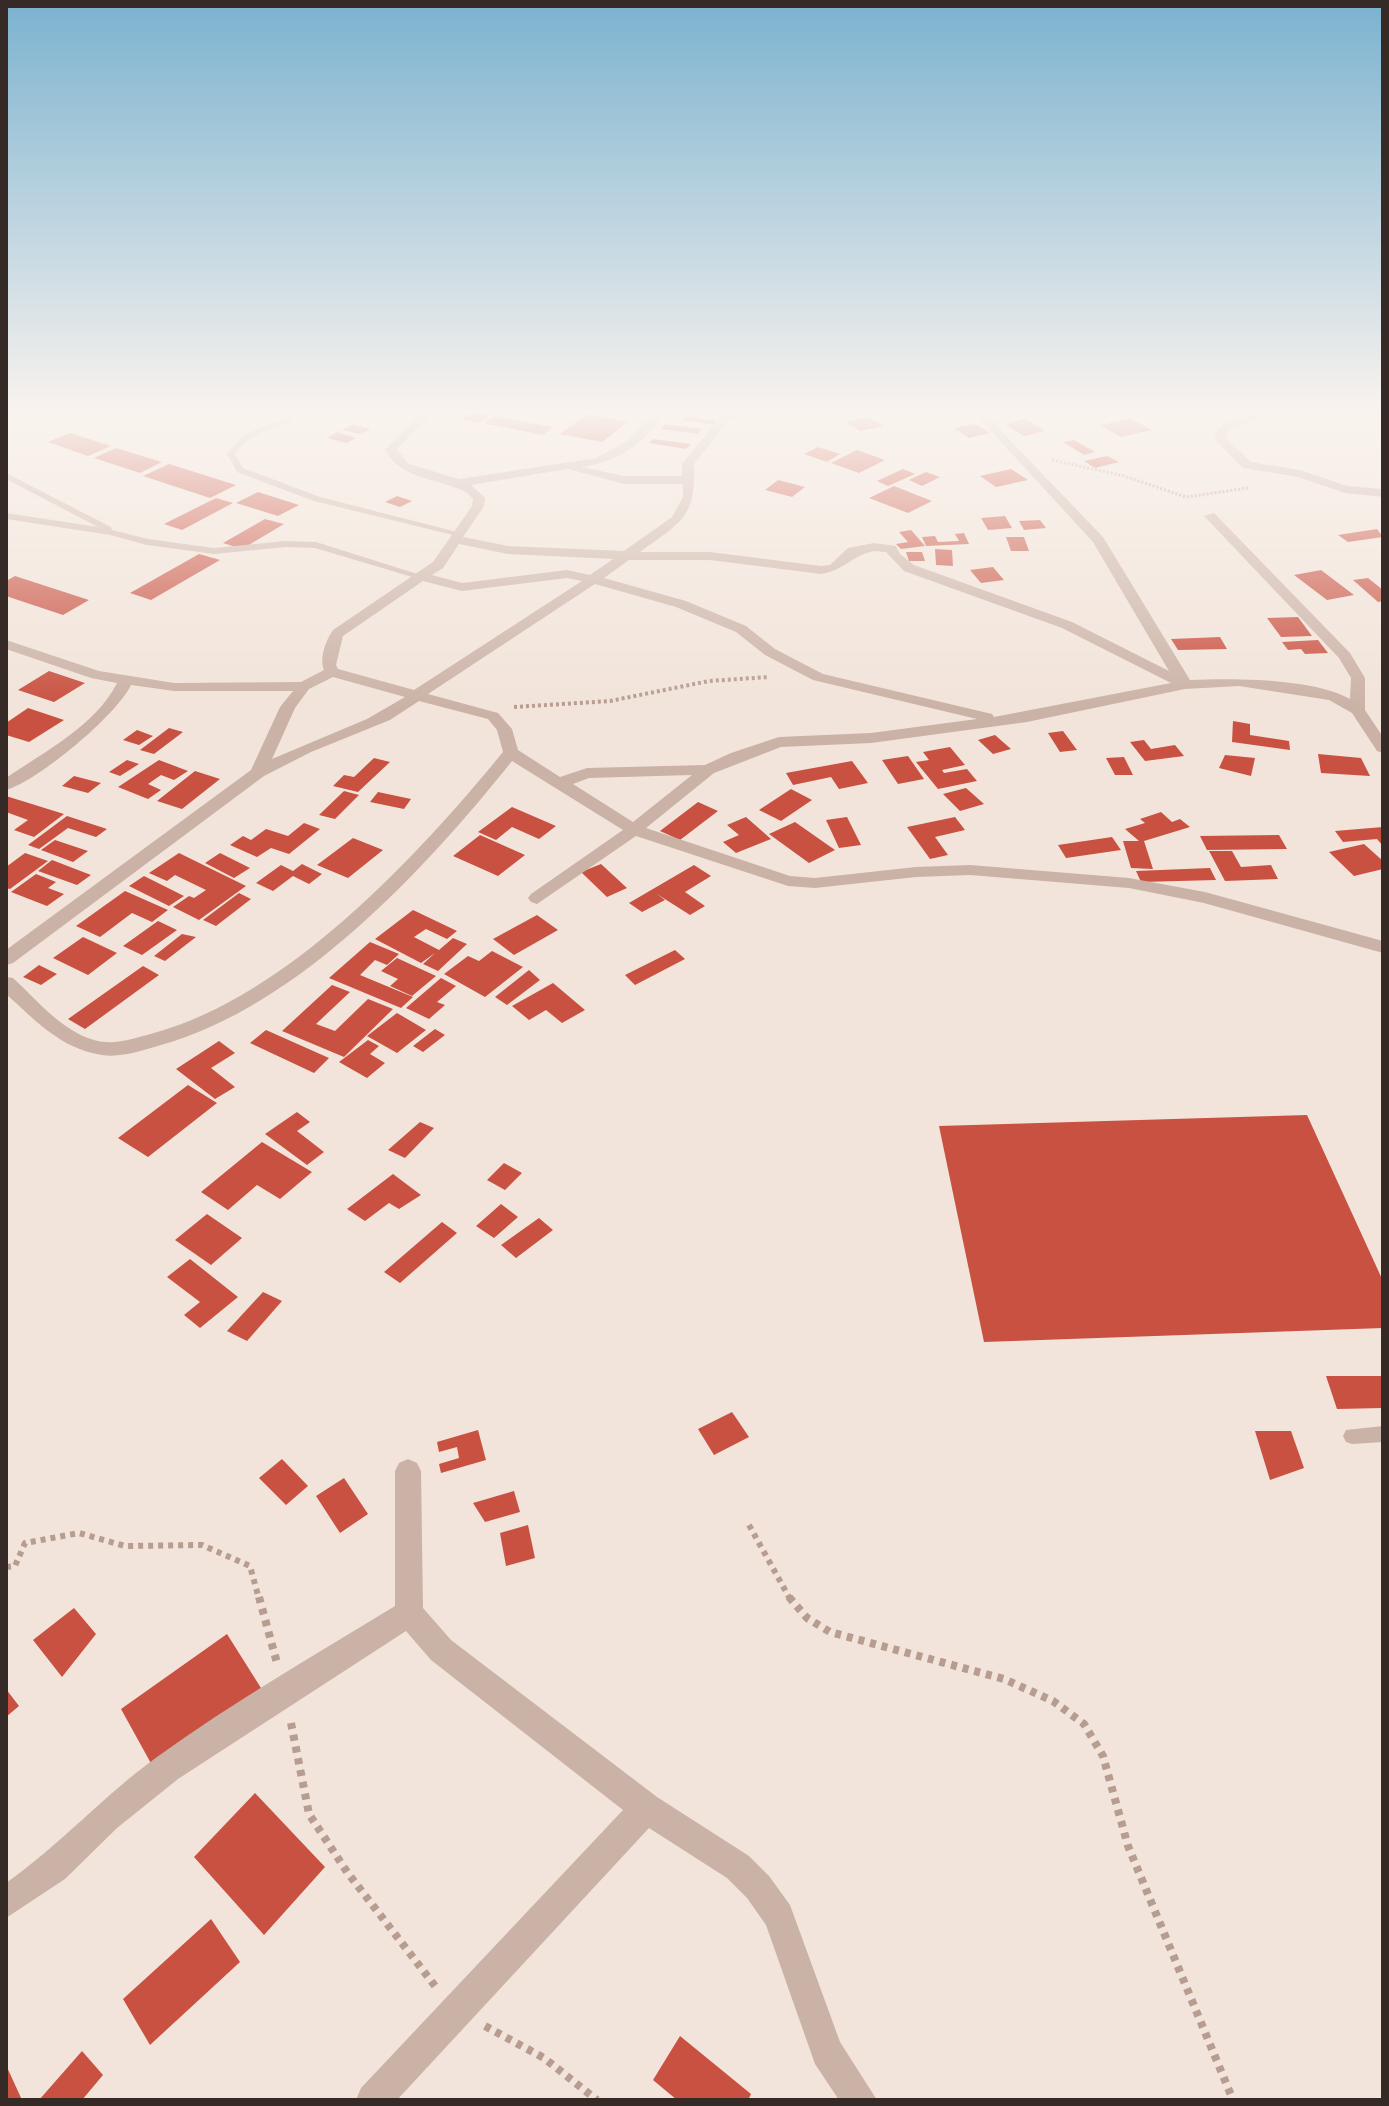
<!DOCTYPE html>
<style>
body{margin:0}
#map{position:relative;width:1389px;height:2106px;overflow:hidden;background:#f2e4da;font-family:Inter,sans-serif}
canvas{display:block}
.frame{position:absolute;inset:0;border:8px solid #362a27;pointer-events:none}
</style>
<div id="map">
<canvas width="1389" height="2106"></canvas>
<div class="frame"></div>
</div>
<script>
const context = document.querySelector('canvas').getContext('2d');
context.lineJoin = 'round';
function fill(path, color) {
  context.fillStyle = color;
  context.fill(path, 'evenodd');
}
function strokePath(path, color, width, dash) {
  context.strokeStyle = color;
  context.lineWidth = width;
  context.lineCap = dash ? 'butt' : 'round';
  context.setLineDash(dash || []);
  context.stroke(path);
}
const building = new Path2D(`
 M470 413H483L491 415 479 423 461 419Z
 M587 414 628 422 602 442 560 434Z
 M495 416 553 427 543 435 484 423Z
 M687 416 717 421 714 425 683 420Z
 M869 417 884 426 860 431 846 422Z
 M1130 418 1152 430 1121 437 1100 425Z
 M1025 419 1045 431 1024 436 1005 424Z
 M353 424 371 429 360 434 342 430Z
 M665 424 702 429 698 434 661 429Z
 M975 424 990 433 969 438 954 428Z
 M337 432 356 438 346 443 327 438Z
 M70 433 111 446 88 456 48 442Z
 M653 439 691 444 686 449 649 443Z
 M1074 440 1095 452 1084 455 1063 442Z
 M818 447 840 454 827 462 804 454Z
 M116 448 162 462 140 473 94 458Z
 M857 450 885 460 859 473 831 463Z
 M1107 456 1119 462 1095 468 1084 461Z
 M169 464 236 485 210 498 143 476Z
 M903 469 915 474 888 486 877 481Z
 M1011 469 1028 480 996 487 980 476Z
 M926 472 940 477 922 486 909 480Z
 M778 480 805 487 792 497 765 490Z
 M894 486 932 501 908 513 869 498Z
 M258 492 299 505 278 516 236 503Z
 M397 496 412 501 400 507 385 502Z
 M216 498 233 503 182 530 164 524Z
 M1005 516 1012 528 988 530 981 518Z
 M265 519 284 524 242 549 223 543Z
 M1040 520 1046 528 1024 530 1019 521Z
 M1377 529 1383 537 1348 542 1338 535Z
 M911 530 925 546 901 549 896 544 908 542 899 532Z
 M964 533 969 544 926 546 922 537 935 536 938 542 959 541 955 534Z
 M1006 537H1024L1029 551H1011Z
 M935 549 952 550 953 566 936 565Z
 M906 552H922L925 561H909Z
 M199 554 220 560 151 600 130 593Z
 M993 567 1004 580 981 583 970 570Z
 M1321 570 1354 595 1327 600 1294 575Z
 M15 576 89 600 63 615 6 596V581Z
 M1368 578 1383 590V601L1378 602 1353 580Z
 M1298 617 1312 636 1281 637 1267 618Z
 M1220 637 1227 649 1178 650 1171 639Z
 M1318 640 1328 653 1305 654 1301 649 1288 650 1282 642Z
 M49 671 85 683 54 702 18 690Z
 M28 708 64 720 29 742 6 735V723Z
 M1233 721 1250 724V735L1289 741 1290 750 1232 742Z
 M169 728 183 732 154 754 140 750Z
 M137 730 153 736 139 745 123 740Z
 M1063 731 1077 750 1060 752 1048 733Z
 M995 735 1011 749 993 754 978 740Z
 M1144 740 1151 749 1175 745 1184 756 1145 761 1130 742Z
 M950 747 965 765 942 770 944 773 967 769 977 781 938 789 916 762 929 760 923 752Z
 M1318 754 1361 758 1370 776 1321 773Z
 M1225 755 1255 758 1251 776 1219 768Z
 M908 756 924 779 898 784 882 760Z
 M1124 757 1133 775H1115L1106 758Z
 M374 758 390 762 358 792 333 786 344 775 354 777Z
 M127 760 139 764 120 776 109 772Z
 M159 760 188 771 174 780 161 775 148 784 161 790 148 799 118 787Z
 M852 761 868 783 839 789 831 777 793 785 786 773Z
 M195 771 220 779 182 809 157 801Z
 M74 776 101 783 88 793 62 786Z
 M966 788 984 804 960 811 943 794Z
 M791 789 812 800 781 821 759 810Z
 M344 791 359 795 335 819 319 815Z
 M378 792 411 799 404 809 370 802Z
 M6 796 64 814 34 837 14 830 28 820 6 812Z
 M698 802 718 811 680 840 660 831Z
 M512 807 556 826 539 839 512 827 496 840 478 832Z
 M1161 812 1172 822 1180 819 1190 827 1144 841 1153 869 1131 868 1123 841H1139L1125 829 1145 823 1140 819Z
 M67 816 107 829 96 837 68 828 39 849 28 845Z
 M746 817 771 839 736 853 723 842 739 835 727 825Z
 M847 817 861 845 839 848 826 820Z
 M955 817 965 830 935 837 948 855 930 859 907 827Z
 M795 822 835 850 809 863 769 834Z
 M304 823 320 829 289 854 271 848 257 857 230 845 243 836 251 840 266 829 288 836Z
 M1383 827V846L1377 839 1343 842 1335 831Z
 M480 835 525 855 498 876 453 856Z
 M1279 835 1287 849 1207 850 1200 836Z
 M1112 837 1121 850 1066 858 1058 845Z
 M353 838 383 850 348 878 317 865Z
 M55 840 88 851 73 862 41 850Z
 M1364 844 1383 861V869L1354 876 1329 852Z
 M1209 851H1232L1241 867 1271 865 1278 879 1225 881Z
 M25 853 48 861 10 889 6 888V867Z
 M179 853 246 886 199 920 173 907 189 896 194 898 206 890 175 875 167 881 149 873Z
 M220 853 250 868 234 878 205 863Z
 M52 860 91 875 77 885 38 871Z
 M302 864 322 874 309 884 293 876 273 891 256 883 281 865 293 871Z
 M601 864 627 888 607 897 581 872Z
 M694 865 711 876 685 892 705 906 690 915 657 894 665 900 642 912 629 903Z
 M1210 868 1216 880 1141 882 1136 871Z
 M36 874 56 882 48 888 64 894 47 906 11 892Z
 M144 876 184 896 169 906 129 886Z
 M125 891 168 910 152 922 132 913 100 937 76 926Z
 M239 893 251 899 216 926 203 920Z
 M413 910 457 931 447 939 426 929 414 937 439 950 453 938 467 944 438 971 423 964 435 953 421 963 375 939Z
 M537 915 558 930 514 955 493 939Z
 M158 921 177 930 142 955 123 946Z
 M182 934 196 937 165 961 154 956Z
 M83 937 117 953 88 975 53 958Z
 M370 942 399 954 387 965 375 960 360 975 413 997 401 1008 329 978Z
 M675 950 685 959 635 985 625 975Z
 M492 951 523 967 485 997 444 974 468 956 479 961Z
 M397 958 436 976 412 996 390 986 398 979 381 971Z
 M39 965 57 974 41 985 23 977Z
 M143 966 159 975 85 1029 68 1019Z
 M529 970 540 980 507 1005 495 997Z
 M441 978 456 986 437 1002 445 1005 429 1019 406 1008Z
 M553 983 585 1010 562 1023 546 1010 529 1020 512 1006Z
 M332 985 350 992 316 1024 335 1031 368 999 393 1009 344 1057 282 1031Z
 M397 1013 426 1030 397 1053 367 1036Z
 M435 1029 445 1035 423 1052 413 1046Z
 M266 1030 329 1058 314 1073 250 1043Z
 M368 1040 379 1046 370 1054 385 1063 367 1078 339 1062Z
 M219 1041 235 1053 211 1068 235 1087 215 1099 176 1069Z
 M188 1085 217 1103 148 1157 118 1138Z
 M297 1112 310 1122 297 1131 324 1152 307 1165 265 1134Z
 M1307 1115 1383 1281V1328L984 1342 939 1126Z
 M420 1122 434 1128 405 1158 388 1150Z
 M262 1142 312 1172 280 1199 257 1185 228 1210 201 1192Z
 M504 1163 522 1173 505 1190 487 1180Z
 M393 1174 421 1195 399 1209 389 1203 365 1221 347 1209Z
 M501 1204 518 1217 494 1238 476 1226Z
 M207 1214 242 1238 211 1265 175 1240Z
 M539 1218 553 1230 516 1258 501 1245Z
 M442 1222 457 1233 400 1283 384 1272Z
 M190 1259 238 1297 200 1328 184 1315 200 1302 167 1277Z
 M263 1292 282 1301 247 1341 227 1331Z
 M1326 1376H1383V1408L1337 1409Z
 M732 1412 749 1437 714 1455 698 1429Z
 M478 1430 486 1460 441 1473 439 1464 459 1458 457 1447 439 1452 437 1442Z
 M1255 1431H1291L1304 1468 1270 1480Z
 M282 1459 308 1486 286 1505 259 1478Z
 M344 1478 368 1514 340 1533 316 1496Z
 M514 1491 520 1512 485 1522 473 1503Z
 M528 1525 535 1558 506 1566 500 1533Z
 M74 1608 96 1634 62 1677 33 1640Z
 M227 1634 261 1688 153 1767 121 1709Z
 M6 1689 19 1706 6 1717Z
 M255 1793 325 1867 264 1935 194 1857Z
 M211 1919 240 1962 150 2045 123 1999Z
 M680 2036 751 2094 748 2100H677L653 2080Z
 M82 2051 103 2075 82 2100H39Z
 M6 2065 22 2100H6Z`);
const pathFar3 = new Path2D(`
 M1052 460 1124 476 1186 497 1248 488`);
const pathFar2 = new Path2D(`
 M514 707 610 701 709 681 769 677`);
const pathFar1 = new Path2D(`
 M749 1525 790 1599
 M6 1567 15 1566 25 1543 79 1533 125 1546 202 1545 250 1566 259 1599`);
const path = new Path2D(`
 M259 1597 277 1663
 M789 1597 807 1618 830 1632 1004 1679 1053 1701 1084 1724 1103 1756 1128 1846 1233 2100
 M291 1723 309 1814 347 1872 435 1986
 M485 2026 544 2058 597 2100`);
const service = new Path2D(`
 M282 413H290L292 422C270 429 249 434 235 454L243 468 320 497 461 533 457 536 314 501 237 472 227 454C242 432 261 427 285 419Z
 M6 473 111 527 112 530 148 539 214 548 285 541 316 542 427 577 419 579 315 548 285 547 214 554 147 545 110 535 6 519V513L98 527 6 479Z
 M1383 1426V1442L1352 1444 1346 1442 1343 1436 1346 1430Z`);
const minor = new Path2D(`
 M421 413H432L399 447 397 450 409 464 459 479 596 458 629 440 653 413H664C645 444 617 462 582 467L624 476H682V464L720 417 753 413 728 421 694 464C696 517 683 521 640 552H710L821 566 830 565 848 548 874 543 896 546 900 554 914 565 1072 622 1169 671 1093 542 979 418 981 413H991V418L1001 431 1103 537 1190 680C1232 678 1313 678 1350 699L1351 678 1339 658 1204 516 1214 513 1350 653 1365 678V710L1383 737V753L1377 751 1352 713 1329 700 1239 686 1185 689 1027 722 871 743 781 747 714 773 646 828 790 876 815 878 916 867 970 865 1129 878 1205 892 1383 941V953L1204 903 1129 888 970 875 916 877 815 888 788 886 636 836 537 904 531 902 528 898 531 894 623 830 512 761C426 869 298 1007 161 1045 143 1050 122 1058 102 1055 61 1049 35 1020 6 994V977L13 978C37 1000 62 1031 94 1040 114 1046 135 1038 154 1033 287 997 418 856 503 752L497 730 488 719 419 701 390 720 311 752 264 776 13 963 6 965V950L251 770 280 707 293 691H174L131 685C117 715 38 781 6 790V778C44 752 96 725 117 683L91 678 6 649V640L99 671 174 683 301 682 324 670C319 658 326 640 333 630L433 562 472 506 473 499 466 492C438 478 401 480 385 450ZM568 469 624 484H683V497L672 517 624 551 508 546 463 537 484 506 485 498 471 485ZM459 544 508 554 613 559 590 575 567 570 462 583 432 575 443 568ZM874 551 886 552 904 571 1062 628 1171 683 994 717 992 714 823 674 775 649 746 626 686 601 604 578 629 560H710L821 574C843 571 853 555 874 551ZM567 578 582 581 414 690 338 669 336 665 343 636 423 581 462 591ZM595 584 676 607 736 632 765 655 813 680 977 719 871 733 779 737 731 753 705 765 587 768 560 777 518 750 512 729 498 713 428 694ZM333 677 405 697 367 719 272 759 295 708 309 689ZM692 775 633 822 573 784 589 778Z
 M1258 413H1274L1232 428 1226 435 1227 439 1251 462 1300 470 1347 486 1383 489V497L1345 493 1298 477 1243 468 1217 442 1214 434 1224 424Z
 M408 1459 417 1463 421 1471 423 1608 451 1640 657 1797 749 1856 769 1876 790 1905 840 2042 877 2100H839L815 2064 766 1925 747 1898 727 1878 649 1828 397 2100H356L361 2088 623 1810 431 1660 406 1631 178 1779 117 1828 65 1879 6 1918V1883C60 1845 103 1796 157 1757 233 1702 315 1655 395 1606V1471L399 1463Z`);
fill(building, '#c95141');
strokePath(pathFar3, '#b79c90', 3, [2, 2]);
strokePath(pathFar2, '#b79c90', 4, [3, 3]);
strokePath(pathFar1, '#b79c90', 6, [5, 5]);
strokePath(path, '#b79c90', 8, [6, 6]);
fill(service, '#cbb2a6');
fill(minor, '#cbb2a6');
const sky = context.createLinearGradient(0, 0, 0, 708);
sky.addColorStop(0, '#7bb2d0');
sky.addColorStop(0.58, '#f9f3ee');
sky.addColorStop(1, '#f9f3ee00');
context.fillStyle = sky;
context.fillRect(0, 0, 1389, 708);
</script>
